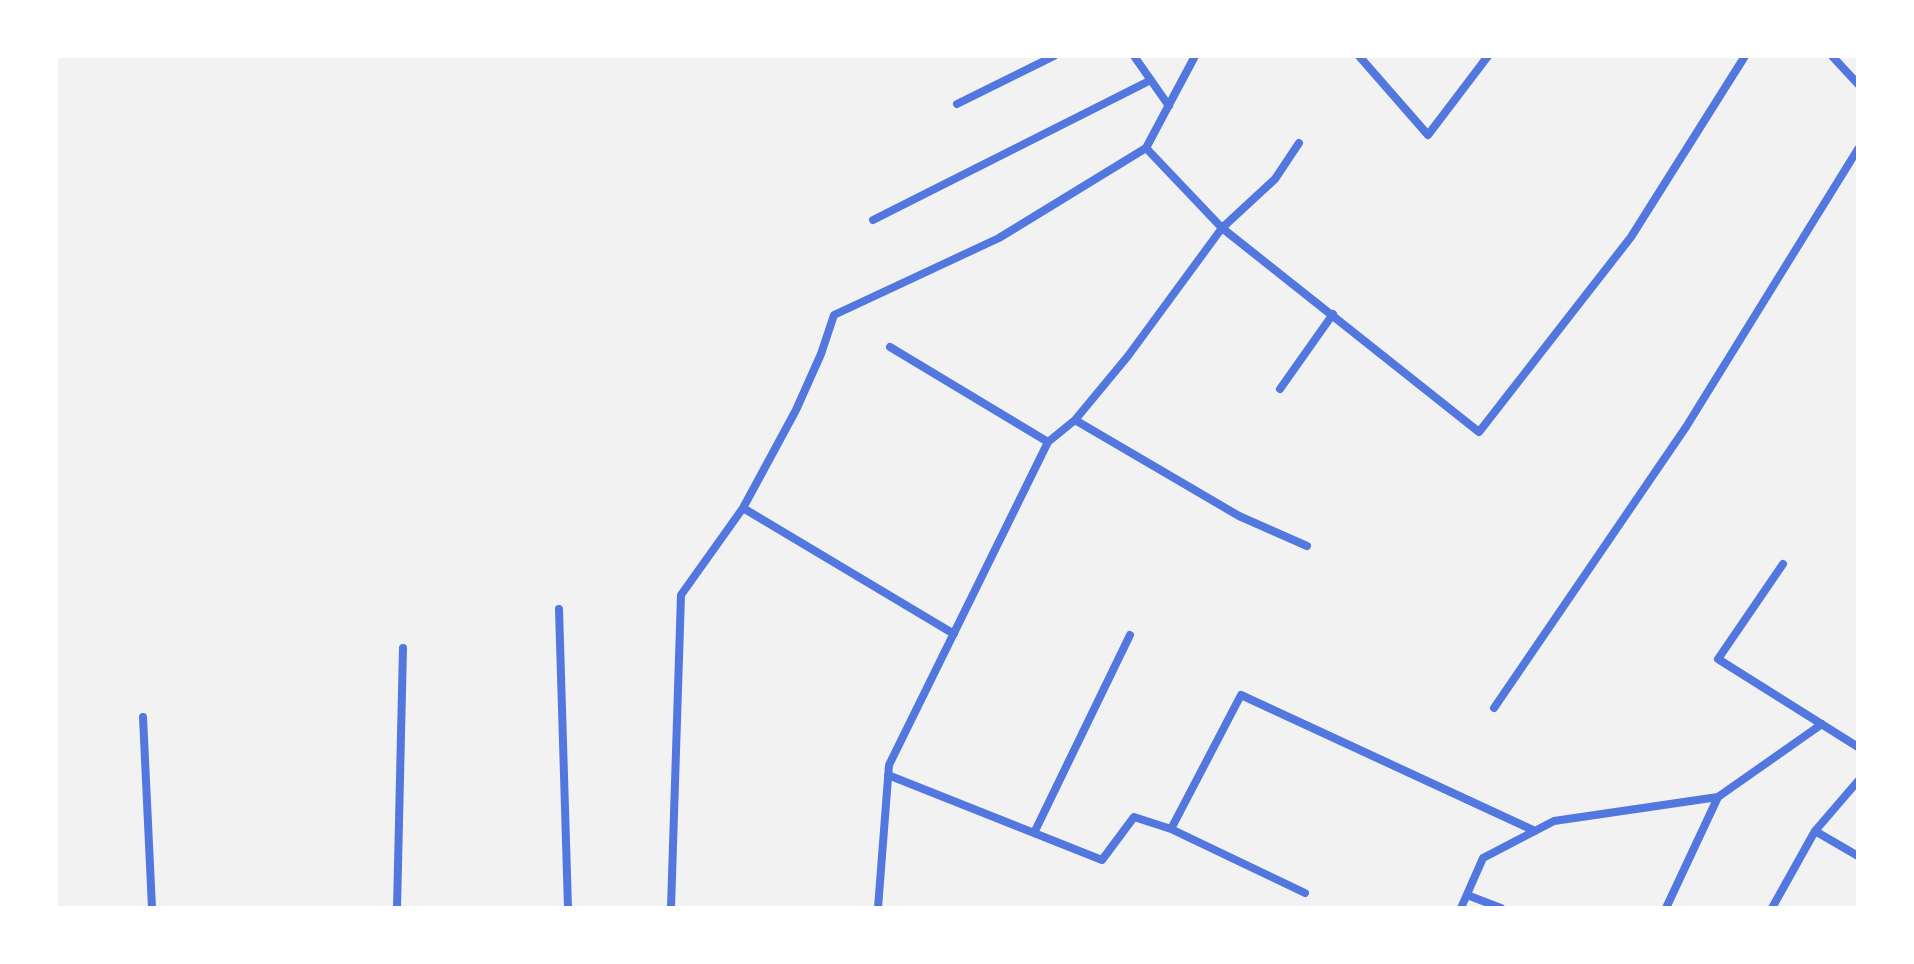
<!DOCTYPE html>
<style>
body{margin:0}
#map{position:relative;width:1914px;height:964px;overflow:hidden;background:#f2f2f2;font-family:"Sofia Sans Condensed",sans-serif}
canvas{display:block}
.frame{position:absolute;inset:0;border:58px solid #fff;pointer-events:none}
</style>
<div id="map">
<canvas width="1914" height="964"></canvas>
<div class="frame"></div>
</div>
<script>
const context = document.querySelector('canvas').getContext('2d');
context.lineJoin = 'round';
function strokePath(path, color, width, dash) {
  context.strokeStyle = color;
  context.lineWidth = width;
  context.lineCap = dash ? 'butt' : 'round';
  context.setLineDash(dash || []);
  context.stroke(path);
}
const minor = new Path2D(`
 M1134 56 1169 106
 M1359 56 1428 135 1488 56
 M1832 56 1858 84
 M957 104 1054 56
 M1146 148 1222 228 1479 432 1631 237 1745 56
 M1146 148 1195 56
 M873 220 1151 80
 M890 347 1048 442
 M1280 389 1333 314
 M1075 420 1239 516 1307 546
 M743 508 954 634
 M1783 564 1718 659 1858 747
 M559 609 568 908
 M1494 708 1686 427 1858 149
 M143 717 152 908
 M888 775 1102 860 1134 817 1171 829
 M1815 831 1858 856
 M1034 833 1130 635
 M1305 893 1171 829 1241 695 1535 831
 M1467 895 1501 908
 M397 908 403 648
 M671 908 681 595 743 508 796 410 821 354 834 315 999 238 1146 148
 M878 908 889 765 1048 442 1075 420 1128 356 1222 228 1275 179 1299 143
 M1461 908 1483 858 1554 821 1718 797 1822 724
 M1666 908 1718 797
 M1772 908 1815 831 1858 781`);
strokePath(minor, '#5277de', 8);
</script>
